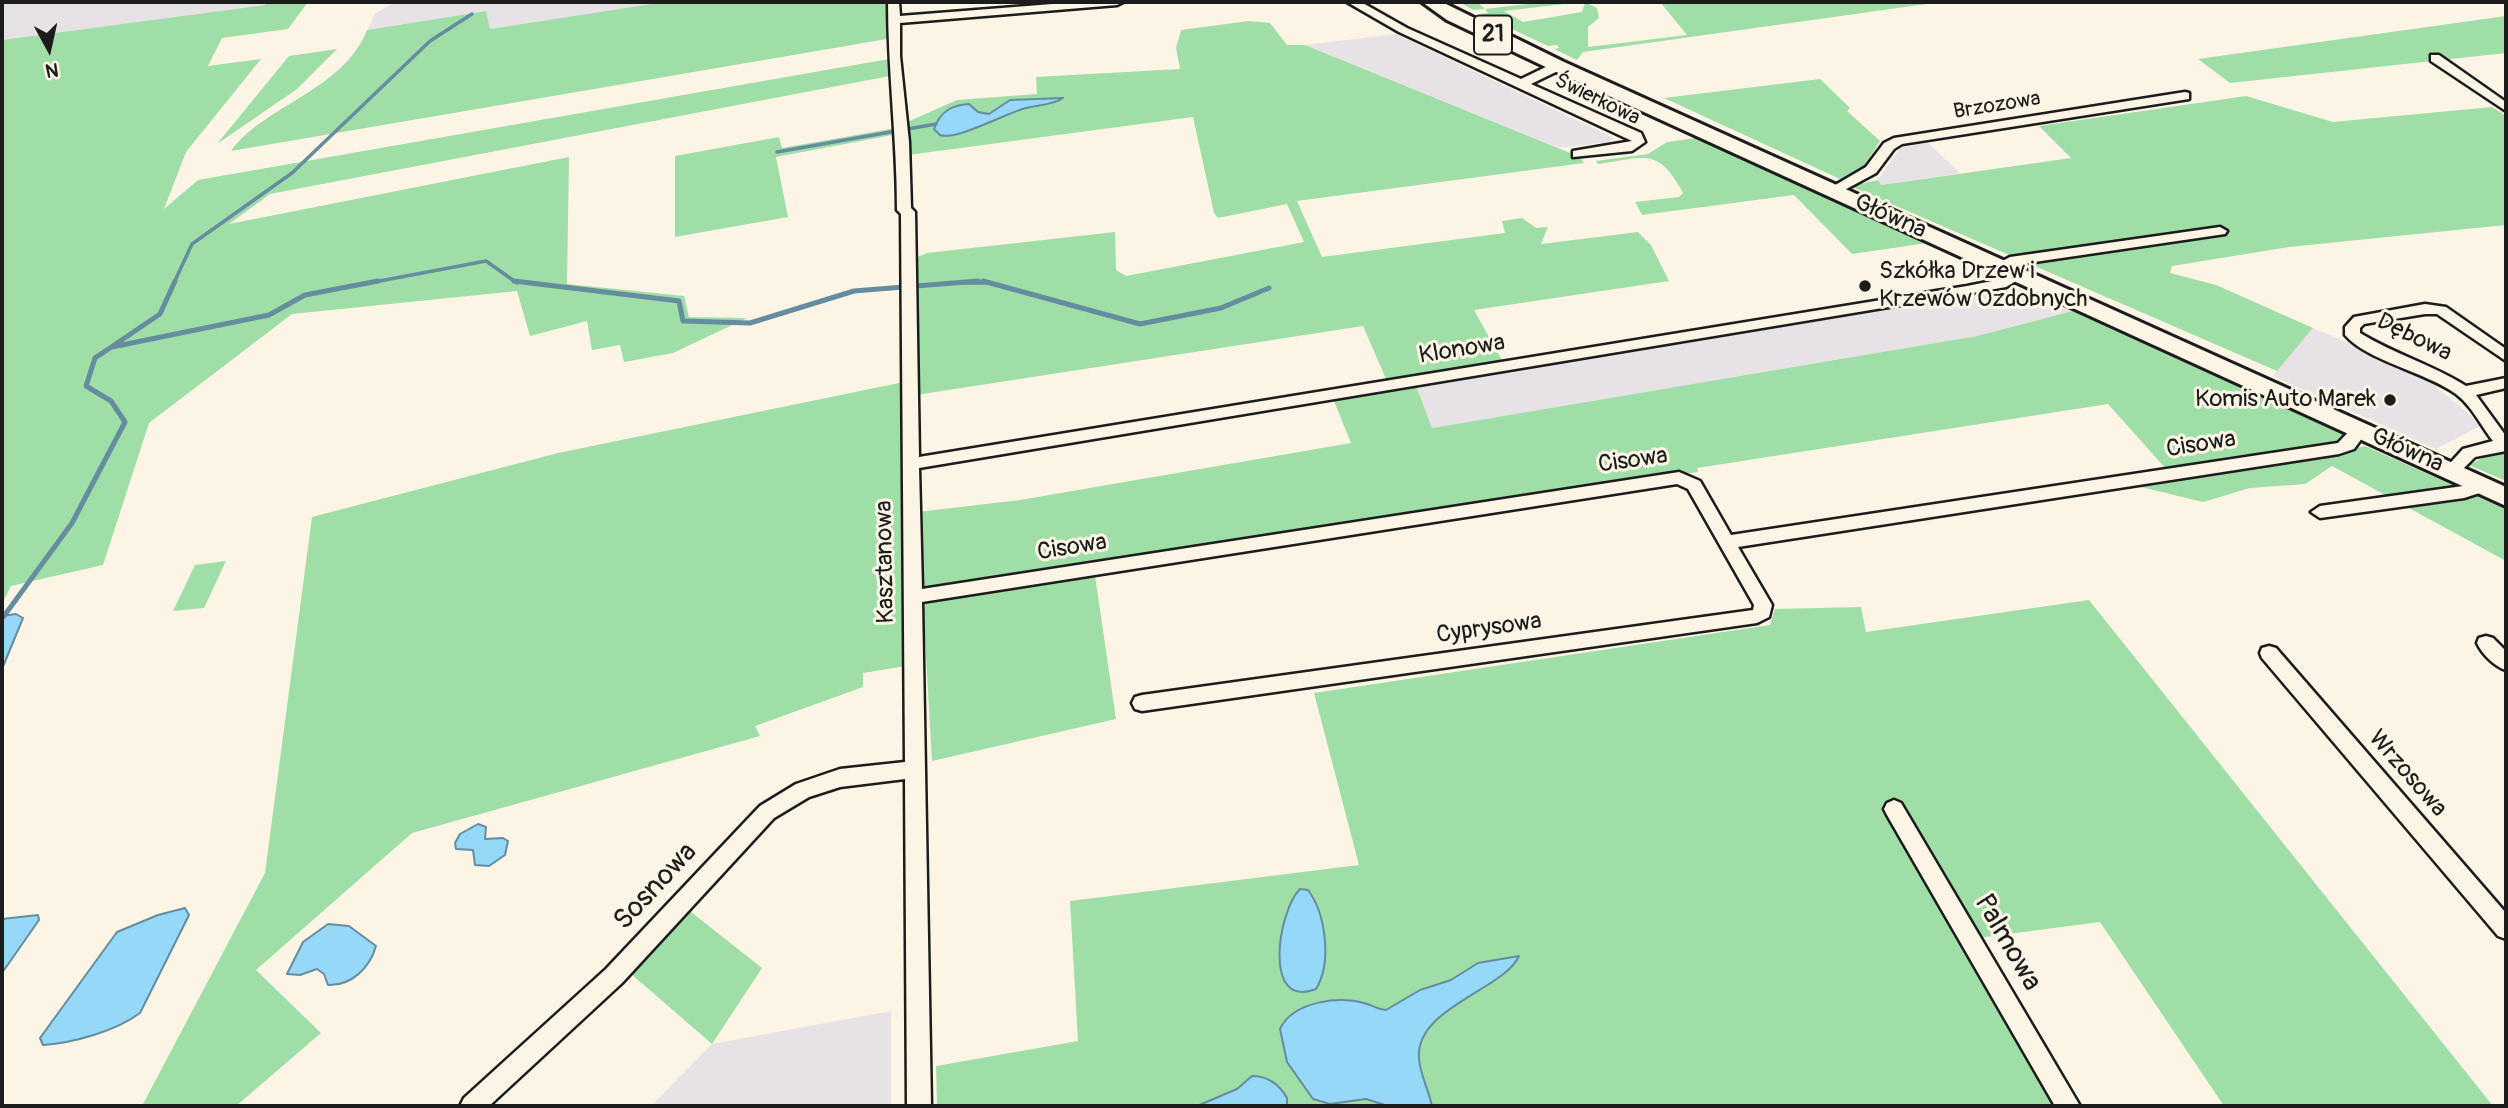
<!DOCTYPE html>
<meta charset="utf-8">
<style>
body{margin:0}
#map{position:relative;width:2508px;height:1108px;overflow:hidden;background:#fcf5e5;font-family:Pangolin,sans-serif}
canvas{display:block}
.frame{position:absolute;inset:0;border:4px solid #1c1c1c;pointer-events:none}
.north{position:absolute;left:14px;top:14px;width:70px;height:70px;-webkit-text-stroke:5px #fcf5e5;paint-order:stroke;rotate:172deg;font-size:19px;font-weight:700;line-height:28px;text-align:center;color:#1c1c1c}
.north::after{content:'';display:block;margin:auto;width:24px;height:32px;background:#1c1c1c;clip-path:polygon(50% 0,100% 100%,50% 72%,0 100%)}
</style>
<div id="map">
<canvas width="2508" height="1108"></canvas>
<div class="frame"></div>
<div class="north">N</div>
</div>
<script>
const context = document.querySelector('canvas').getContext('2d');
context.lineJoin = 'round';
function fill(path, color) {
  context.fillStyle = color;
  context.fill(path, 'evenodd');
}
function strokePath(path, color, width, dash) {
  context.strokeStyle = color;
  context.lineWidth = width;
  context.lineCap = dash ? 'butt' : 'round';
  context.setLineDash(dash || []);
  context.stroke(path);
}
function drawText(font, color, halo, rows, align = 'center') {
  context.font = font + ' Pangolin,sans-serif';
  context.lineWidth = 6;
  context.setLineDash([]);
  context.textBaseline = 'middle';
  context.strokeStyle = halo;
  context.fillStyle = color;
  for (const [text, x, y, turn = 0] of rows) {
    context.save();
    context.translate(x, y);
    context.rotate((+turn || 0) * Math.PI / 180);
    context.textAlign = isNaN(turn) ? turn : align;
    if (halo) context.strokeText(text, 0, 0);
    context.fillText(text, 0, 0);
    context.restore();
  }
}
const built = new Path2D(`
 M2 2H267L265 5 2 40Z
 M395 2H664L490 29 485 11 367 30 375 14Z
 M1396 34 1614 138 1610 142 1559 148 1305 45Z
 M1928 143 1960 173 1881 185 1878 180 1901 147Z
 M2024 288 2073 311 1977 336 1431 428 1416 386Z
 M2313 328 2422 375 2482 425 2436 449 2273 376Z
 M891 1011V1106H651L712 1044Z`);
const green = new Path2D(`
 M267 2H308L288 29 222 38 208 66 261 59 186 152 164 209 198 180 889 59 890 76 270 194 229 224 569 157 567 284 684 296 689 317 747 318 673 353 624 362 620 345 592 350 587 321 530 336 517 291 292 314 149 423 103 565 11 586 2 604V40L265 5Z
 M664 2H888L887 39 231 151C264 105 343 91 367 30L486 11 490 29Z
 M1459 2H1477L1485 9 1544 2H1582L1504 11 1523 22 1582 12 1585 2 1597 8 1599 18 1588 27V47L1687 35 1660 2H1941L1583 52 1577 60 1554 49 1559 48 1557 45 1548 46 1480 14 1488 13 1485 9 1473 10Z
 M2506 16V53L2230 83 2198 59Z
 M1249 21 1270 23 1287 45H1305L1580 157 1584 163 1297 201 1322 257 1505 233 1502 221 1522 218 1536 228 1548 227 1541 244 1638 232 1651 245 1669 281 1474 310 1503 362 1386 379 1363 326 916 395 915 258 927 253 1115 232 1116 270 1126 276 1304 242 1287 204 1218 218 1214 213 1193 117 908 155 905 123 957 100 1037 94 1036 77 1180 69 1176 48 1181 30Z
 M337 49 297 89 217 144 289 56Z
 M1820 79 1850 108 1847 111 1880 141 1865 165 1840 179 1664 98Z
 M2246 96 2333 122 2492 107 2506 116V225L2289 247 2172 266 2170 273 2216 285 2313 328 2277 371 1850 186 1878 180 1881 185 2071 158 2039 126Z
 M896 128 898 134 776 157 788 217 675 237V156L779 137 782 148Z
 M1696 138 1927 243 1852 254 1794 195 1642 215 1635 202 1679 197 1683 193C1658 146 1644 158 1598 164L1596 161 1648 154 1667 142Z
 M2073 311 2346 436 2328 446 2167 470 2108 404 1697 468 1698 472 922 591 918 512 1020 500 1351 443 1334 401 1416 386 1432 428 1977 336Z
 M904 382 906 666 863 673V687L755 726 760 736 412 833 256 970 321 1033 236 1106H142L265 873 312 517 558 453Z
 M2365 446 2506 509V561L2332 466 2305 484 2250 488 2203 502 2141 487 2333 454Z
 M2494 452 2506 454V481L2469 465Z
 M226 561 204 608 173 611 195 565Z
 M1095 576 1116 719 932 761 923 604Z
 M2089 600 2493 1106H2224L2100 922 1970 939 2068 1106H937L936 1066 1078 1041 1070 901 1359 865 1314 693 1770 625 1775 609 1861 607 1866 632Z
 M691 912 762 968 712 1044 630 973Z`);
const water = new Path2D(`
 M1063 98C1054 105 1038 105 1026 108 1006 113 956 141 940 135L934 129C940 112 951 105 969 104L978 112 989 114 1010 100Z
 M16 614 23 618 2 669V616Z
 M478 824 486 827 485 839 503 838 508 841 505 855 489 866 475 865 473 850 456 849 455 843 460 834Z
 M1300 889 1308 890C1326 914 1332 963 1316 989 1262 1010 1278 911 1300 889Z
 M185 908 189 915 140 1013C116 1031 73 1043 43 1045L40 1038 117 932 158 915Z
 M38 915 39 920 2 973V919Z
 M328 924 349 926 376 946C370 968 351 986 328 985L324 974 317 969 300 975 287 974 303 942Z
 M1519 956C1504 990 1414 1008 1419 1059 1420 1074 1429 1091 1432 1106H1388L1366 1099 1330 1104 1313 1099 1287 1062 1280 1029C1293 1001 1343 994 1370 1005 1376 1007 1379 1010 1386 1010L1420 990 1451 980 1478 963Z
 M1252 1076C1268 1076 1279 1084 1287 1098V1106H1197L1237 1089Z`);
const streamFar1 = new Path2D(`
 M777 152 936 124
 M174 283 192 244 292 173 430 41 472 14
 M369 283 486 261 517 283
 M956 283H990`);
const stream = new Path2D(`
 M514 281 679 301 683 321 750 323 854 291 978 281
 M983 281 1140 324 1221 308 1269 288
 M112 347 269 315 305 295 378 281
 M4 616 72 523 125 422 111 401 86 386 95 358 160 314 175 281`);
const street = new Path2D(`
 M888 2H899L900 16 1078 2H1123L1117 5 900 23V56L909 142 911 208 915 212 919 457 1967 286 1997 280 2019 271 2026 275 2006 287 1967 294 919 468 922 589 1679 472 1700 481 1731 535 2338 443 2354 426 2360 424 2368 430 2354 449 2339 454 1738 547 1772 605 1769 617 1757 623 1142 711 1135 709 1132 703 1135 697 1142 695 1753 610 1754 605 1688 489 1677 484 922 602 931 1106H907L905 779 840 787 809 797 774 818 622 983 489 1106H460L464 1098 606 969 760 806 796 784 840 769 905 762 901 214 897 210C897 140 888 72 888 2Z
 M1347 2H1361L1407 28 1521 79 1554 63H1562V69L1531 84 1641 133 1645 142 1632 151 1573 157V151L1632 141 1399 32Z
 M2431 55H2439L2506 102V111L2431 61Z
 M2185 92 2189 93V99L1902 144 1894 149 1876 173 1837 194 1832 195 1825 191 1866 167 1884 143 1894 138Z
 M2220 227 2227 231 2225 234 2014 265 2000 270 1993 266 2010 257Z
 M2425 304 2446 307 2506 349V361L2437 314H2425L2364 324 2360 328V333C2394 354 2433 365 2466 386L2506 378V388L2476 395 2506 436V451L2475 457 2457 475 2451 477 2443 471 2463 449 2493 441C2481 426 2472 406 2456 394 2426 372 2367 361 2345 335V327L2354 317Z
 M2483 480 2489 482 2491 486 2489 490 2464 498 2320 518 2311 512 2320 506 2463 486Z
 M2486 636 2493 638 2506 651V670C2495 667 2482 654 2477 643L2479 638Z
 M2269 646 2276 648 2506 913V939L2498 936 2262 658 2260 653 2262 648Z
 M1894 800 1901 803 2080 1106H2055L1887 815 1884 809 1887 803Z`);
const primary = new Path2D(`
 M1422 2H1442L1564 62 2506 487V506L1552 70 1447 20Z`);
const markers = [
 [1865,286,7,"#1c1c1c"],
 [2390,400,7,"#1c1c1c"]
];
const farStreetnames = [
 ["Świerkowa",1597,100,26],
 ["Brzozowa",1997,106,-9]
];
const shields = [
 [1493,35,38]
];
const shieldNames = [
 ["21",1493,35]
];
const streetNames = [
 ["Główna",1890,217,24],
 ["Dębowa",2414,338,26],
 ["Klonowa",1462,350,-9],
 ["Cisowa",2201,445,-9],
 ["Główna",2407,451,24],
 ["Cisowa",1633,461,-8],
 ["Cisowa",1072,548,-9],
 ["Kasztanowa",886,562,-91],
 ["Cyprysowa",1489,629,-8],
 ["Wrzosowa",2407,774,49]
];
const poiNames = [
 ["Szkółka Drzew i",1879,272],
 ["Krzewów Ozdobnych",1879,300],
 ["Komis Auto Marek",2376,400,"right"]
];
const nearStreetnames = [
 ["Sosnowa",656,887,-47],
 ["Palmowa",2007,943,60]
];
fill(built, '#e7e2e6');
fill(green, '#9fdea6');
fill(water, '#95d8f7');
strokePath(water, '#658d9f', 2);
strokePath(streamFar1, '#658d9f', 3.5);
strokePath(stream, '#658d9f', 5);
strokePath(street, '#1c1c1c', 5);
strokePath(primary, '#1c1c1c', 6);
fill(street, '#fcf5e5');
fill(primary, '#fcf5e5');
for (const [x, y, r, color] of markers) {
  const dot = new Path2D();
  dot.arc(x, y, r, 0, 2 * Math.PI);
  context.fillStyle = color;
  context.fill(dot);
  strokePath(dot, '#fcf5e5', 2.5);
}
drawText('21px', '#1c1c1c', '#fcf5e5', farStreetnames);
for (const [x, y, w] of shields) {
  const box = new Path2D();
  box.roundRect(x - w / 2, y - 19.5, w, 39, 5);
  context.fillStyle = '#fcf5e5';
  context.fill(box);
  strokePath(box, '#1c1c1c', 2);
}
drawText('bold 23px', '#1c1c1c', null, shieldNames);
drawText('24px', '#1c1c1c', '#fcf5e5', streetNames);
drawText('24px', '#1c1c1c', '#fcf5e5', poiNames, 'left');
drawText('28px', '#1c1c1c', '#fcf5e5', nearStreetnames);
</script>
